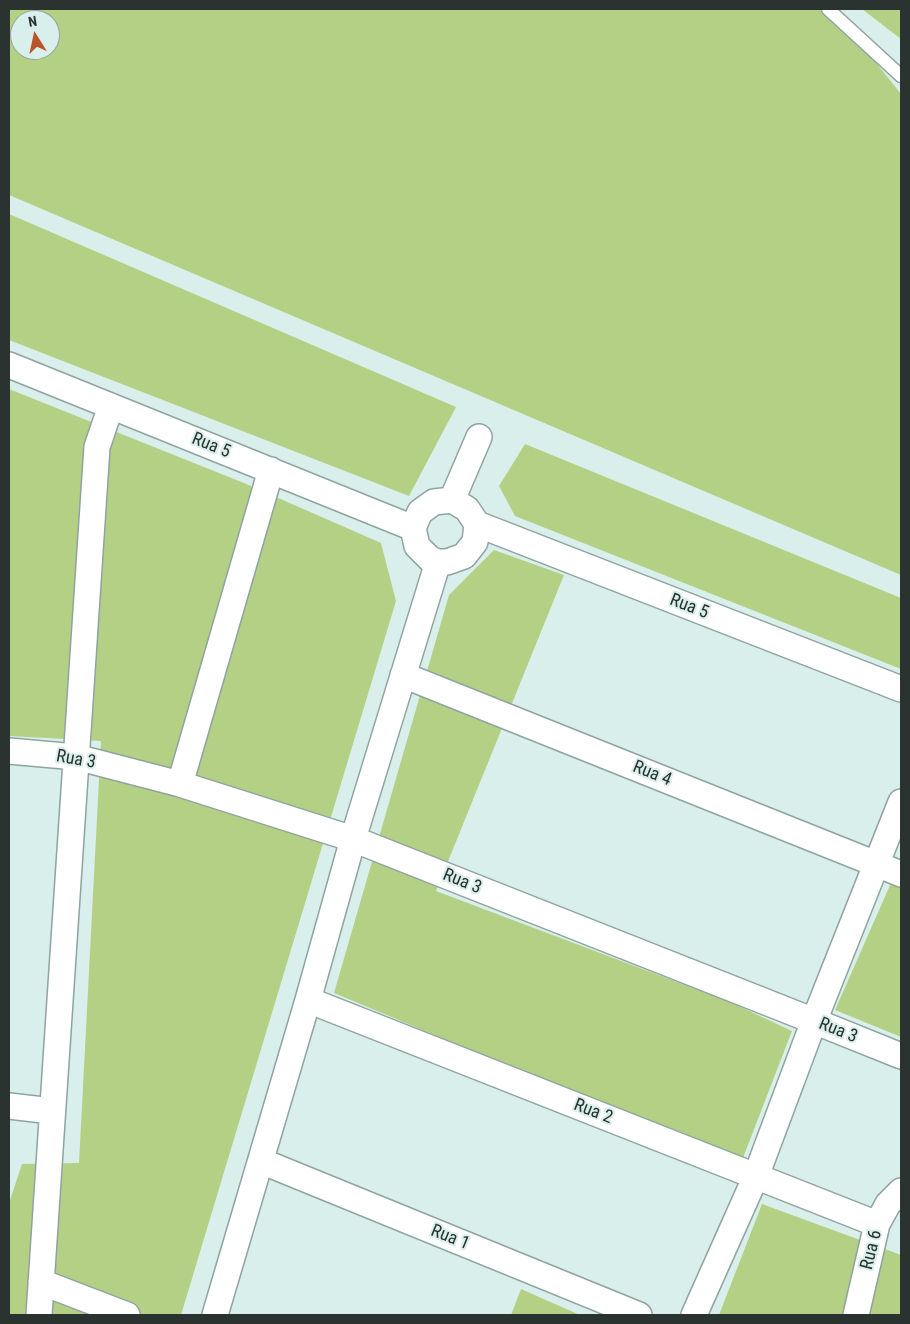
<!DOCTYPE html>
<style>
body{margin:0}
#map{position:relative;width:910px;height:1324px;overflow:hidden;background:#d9efeb;font-family:"Roboto Condensed",sans-serif}
canvas{display:block}
.frame{position:absolute;inset:0;border:10px solid #2b3331;pointer-events:none}
.north{position:absolute;left:10px;top:10px;width:50px;height:50px;box-sizing:border-box;background:#d9efeb;border:1px solid #93a4a1;border-radius:50%;rotate:350deg;font-size:14px;font-weight:700;line-height:20px;text-align:center;color:#2b3331}
.north::after{content:'';display:block;margin:auto;width:18px;height:22px;background:#bb542a;clip-path:polygon(50% 0,100% 100%,50% 72%,0 100%)}
</style>
<div id="map">
<canvas width="910" height="1324"></canvas>
<div class="frame"></div>
<div class="north">N</div>
</div>
<script>
const context = document.querySelector('canvas').getContext('2d');
context.lineJoin = 'round';
function fill(path, color) {
  context.fillStyle = color;
  context.fill(path, 'evenodd');
}
function strokePath(path, color, width, dash) {
  context.strokeStyle = color;
  context.lineWidth = width;
  context.lineCap = dash ? 'butt' : 'round';
  context.setLineDash(dash || []);
  context.stroke(path);
}
function drawText(font, color, halo, rows, align = 'center') {
  context.font = font + ' "Roboto Condensed",sans-serif';
  context.lineWidth = 4;
  context.setLineDash([]);
  context.textBaseline = 'middle';
  context.strokeStyle = halo;
  context.fillStyle = color;
  for (const [text, x, y, turn = 0] of rows) {
    context.save();
    context.translate(x, y);
    context.rotate((+turn || 0) * Math.PI / 180);
    context.textAlign = isNaN(turn) ? turn : align;
    if (halo) context.strokeText(text, 0, 0);
    context.fillText(text, 0, 0);
    context.restore();
  }
}
const green = new Path2D(`
 M9 9H833L901 94V575L9 195ZM20 20H50V50H20Z
 M862 9H901V39Z
 M9 214 456 407 409 496 9 340Z
 M9 389 244 483 381 543 396 601 181 1315H9V1203L22 1164 79 1163 101 741 9 736Z
 M525 444 901 598V669L515 516 499 486Z
 M494 550 564 575 436 891 730 1002 792 1031 741 1163 334 993 449 595Z
 M891 883 901 887V1037L835 1010Z
 M762 1204 901 1255V1315H719Z
 M521 1289 580 1315H511Z`);
const lane = new Path2D(`
 M828 9 901 76`);
const street = new Path2D(`
 M9 365 413 528
 M452 500 467 509 477 524 475 542 464 556 447 562H438L430 559 417 546 413 528 420 512 434 502Z
 M452 500 479 437
 M477 524 901 689
 M403 675 901 874
 M9 751 76 757 180 784 353 839 814 1021 901 1056
 M180 784 271 470
 M308 1000 877 1224
 M9 1106 52 1111
 M261 1161 639 1315
 M41 1282 127 1315
 M39 1315 97 447 111 406
 M215 1315 308 1000 353 839 438 562
 M694 1315 756 1176 814 1021 901 802
 M856 1315 877 1224 888 1204 901 1191`);
const streetNames = [
 ["Rua 5",211,446,22],
 ["Rua 5",689,607,21],
 ["Rua 3",76,760,10],
 ["Rua 4",652,774,22],
 ["Rua 3",462,882,22],
 ["Rua 3",838,1031,22],
 ["Rua 2",593,1112,21],
 ["Rua 1",450,1238,22],
 ["Rua 6",872,1250,-76]
];
fill(green, '#b4d085');
strokePath(lane, '#8fa4a0', 15);
strokePath(street, '#8fa4a0', 28);
strokePath(lane, '#fff', 12);
strokePath(street, '#fff', 25);
drawText('18px', '#2b3331', '#d9efeb', streetNames);
</script>
